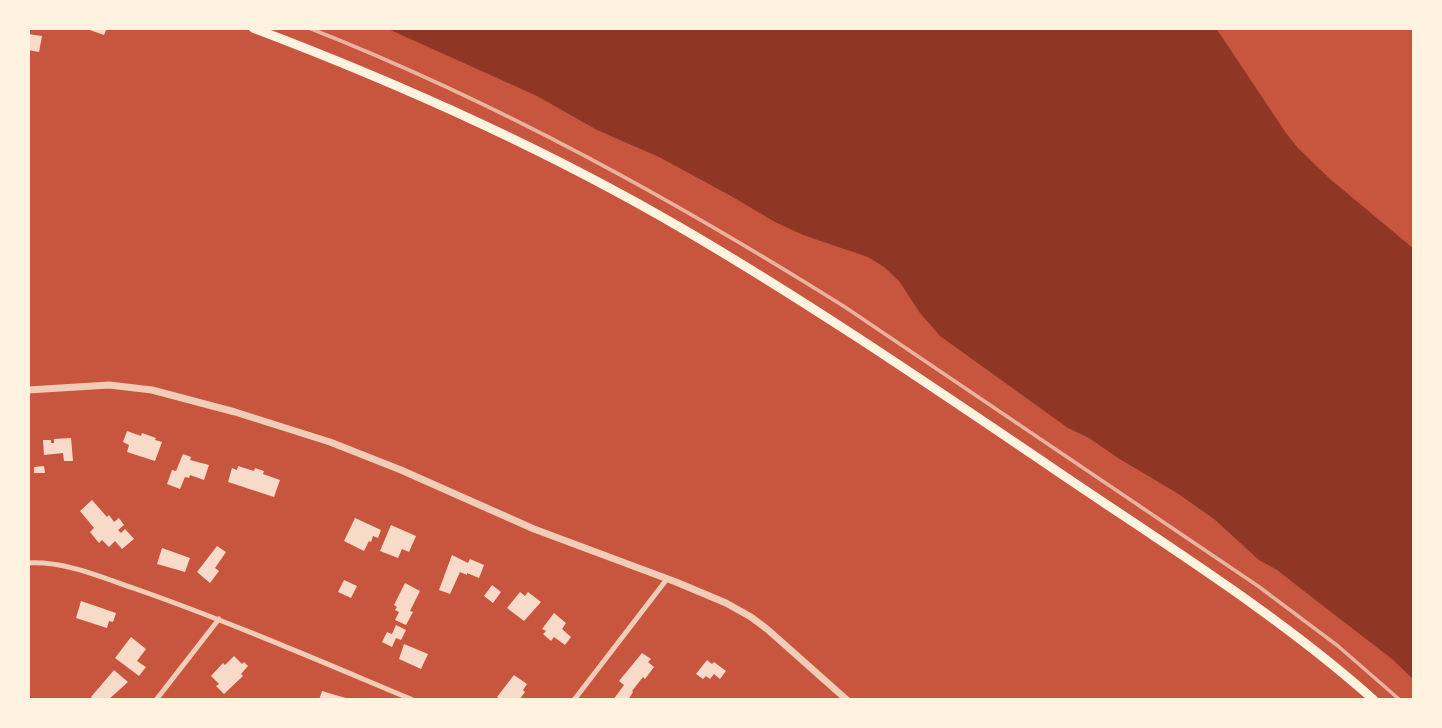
<!DOCTYPE html>
<style>
body{margin:0}
#map{position:relative;width:1442px;height:728px;overflow:hidden;background:#c8553d;font-family:"Work Sans",sans-serif}
canvas{display:block}
.frame{position:absolute;inset:0;border:30px solid #fff3e0;pointer-events:none}
</style>
<div id="map">
<canvas width="1442" height="728"></canvas>
<div class="frame"></div>
</div>
<script>
const context = document.querySelector('canvas').getContext('2d');
context.lineJoin = 'round';
function fill(path, color) {
  context.fillStyle = color;
  context.fill(path, 'evenodd');
}
function strokePath(path, color, width, dash) {
  context.strokeStyle = color;
  context.lineWidth = width;
  context.lineCap = dash ? 'butt' : 'round';
  context.setLineDash(dash || []);
  context.stroke(path);
}
const water = new Path2D(`
 M386 28H1216L1286 133 1298 148 1330 179 1414 249V680L1392 659 1331 612 1277 570 1259 560 1214 519 1177 493 1118 458 1089 438 1068 428 940 336 920 313 899 281 884 267 868 257 803 235 775 222 731 196 659 157 597 130 537 96Z`);
const building = new Path2D(`
 M84 28H107L104 35Z
 M28 34 42 36 39 52 28 50Z
 M127 431 141 436 142 433 156 438 155 440 162 442 155 461 127 452 129 445 123 442Z
 M71 438 73 461H64L63 453 44 455 43 440H51V443H54V439Z
 M183 454 191 457 190 460 209 465 204 480 190 475 189 478 185 477 180 489 167 484 172 470 176 471Z
 M44 466 45 473H34V467Z
 M238 466 254 471 255 468 264 471 263 474 280 480 274 497 228 482 232 468 237 470Z
 M92 500 107 517 109 515 114 522 119 518 124 525 118 530 121 533 125 529 134 539 122 549 115 541 109 547 102 540 99 543 90 532 94 528 80 511Z
 M355 518 381 530 378 538 373 536 371 542 369 541 364 551 344 541Z
 M391 525 416 536 409 552 402 549 398 558 380 551Z
 M217 546 226 552 215 568 219 571 210 583 197 572Z
 M162 548 190 558 185 572 157 564Z
 M452 555 468 563 470 559 484 565 479 578 467 573V575L460 572 450 594 439 590Z
 M344 580 357 586 351 598 338 592Z
 M405 583 420 591 410 611 413 612 406 625 395 620 399 612 395 610 397 607 394 605Z
 M492 585 501 592 493 603 484 596Z
 M520 592 525 596 528 592 541 602 524 621 507 608Z
 M81 601 116 613 113 622 109 621 107 628 76 618Z
 M554 613 566 623 562 629 571 637 565 645 554 637 551 641 543 634 546 631 542 629Z
 M396 625 406 630 401 640 396 638 392 647 382 642 387 632 392 634Z
 M131 637 146 649 137 661 146 667 139 676 115 658Z
 M404 644 428 654 421 669 399 659Z
 M642 653 651 659 648 662 654 667 645 679 643 677 632 691 633 692 628 700H613L624 685 619 681Z
 M234 656 242 664 244 662 248 666 241 674 243 676 224 694 216 686 219 684 211 676 223 663 225 665Z
 M707 660 712 664 714 662 726 671 720 679 714 674 710 679 706 676 703 679 696 674Z
 M114 670 128 682 108 700H94L91 697Z
 M514 675 527 684 523 690 525 692 519 700H501L497 697Z
 M322 691 349 699V700H319Z`);
const minor = new Path2D(`
 M28 563C65 561 101 577 136 589 230 622 322 662 413 700
 M156 700 219 619
 M574 700 667 579`);
const tertiary = new Path2D(`
 M28 390 109 385 152 390 235 412 330 442 401 470 534 529 676 582 726 603 751 617 767 629 847 700`);
const primary = new Path2D(`
 M253 28C401 84 546 149 683 229 808 302 928 384 1048 465 1159 541 1274 611 1374 700`);
const rail = new Path2D(`
 M309 28C497 102 674 200 845 307L1258 586 1338 646 1400 700`);
fill(water, '#8f3625');
fill(building, '#f7dbc8');
strokePath(minor, '#f1ccb7', 5);
strokePath(tertiary, '#f1ccb7', 7);
strokePath(primary, '#fff3e0', 9);
strokePath(rail, '#e9b49f', 3.5);
</script>
